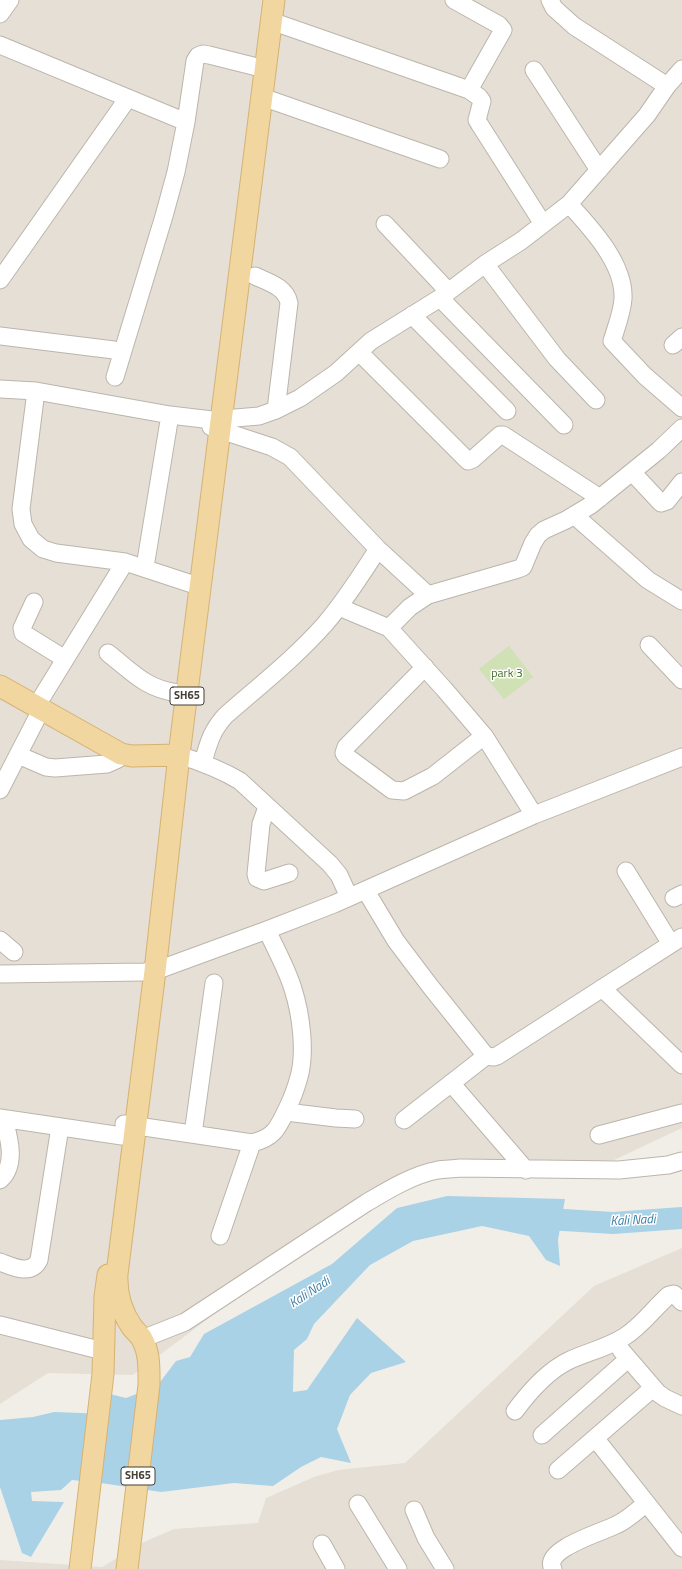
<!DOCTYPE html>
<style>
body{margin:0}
canvas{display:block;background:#f1eee7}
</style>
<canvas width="682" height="1569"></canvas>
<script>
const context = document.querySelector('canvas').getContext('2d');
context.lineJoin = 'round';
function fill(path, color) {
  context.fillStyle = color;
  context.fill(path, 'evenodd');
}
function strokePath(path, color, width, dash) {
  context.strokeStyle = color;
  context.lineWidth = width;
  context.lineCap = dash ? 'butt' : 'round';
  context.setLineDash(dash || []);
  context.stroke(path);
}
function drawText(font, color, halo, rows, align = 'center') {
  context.font = font + ' "Titillium Web",sans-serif';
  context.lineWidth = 3;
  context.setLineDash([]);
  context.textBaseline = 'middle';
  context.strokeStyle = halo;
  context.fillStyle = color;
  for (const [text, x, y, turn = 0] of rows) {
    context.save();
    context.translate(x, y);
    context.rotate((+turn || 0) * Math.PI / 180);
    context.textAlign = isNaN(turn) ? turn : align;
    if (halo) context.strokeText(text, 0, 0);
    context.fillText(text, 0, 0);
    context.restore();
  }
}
const residential = new Path2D(`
 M0 0H682V1128L614 1160 447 1165 372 1196 133 1375 48 1373 0 1404Z
 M682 1248V1569H0V1560L102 1567 144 1542 174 1529 258 1523 266 1498 314 1477 338 1470 405 1463 594 1286Z`);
const green = new Path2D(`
 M509 646 533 677 504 699 479 669Z`);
const water = new Path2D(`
 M447 1196 565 1199 558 1240 560 1266 546 1260 529 1236 482 1226 413 1241 370 1265 314 1324 307 1339 294 1350 293 1392 307 1390 357 1318 406 1362 371 1373 350 1395 337 1429 351 1463 321 1457 301 1467 273 1486 234 1483 161 1492 101 1483 72 1480 61 1490 31 1492 32 1501 64 1502 31 1557 22 1553 0 1487V1420L33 1417 54 1412 108 1414 110 1394 126 1398 157 1386 176 1361 190 1357 204 1334 332 1264 397 1208Z`);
const river = new Path2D(`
 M531 1218 613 1223 682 1218`);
const minor = new Path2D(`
 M454 0 499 25 503 30 469 90
 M550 0 554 8 574 26 667 86
 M0 14 10 0
 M271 21 469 90 479 97 482 101 477 120 480 125 543 224
 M0 45 186 122 195 61 198 56 203 54 209 55 265 69
 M534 70 599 170
 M262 97 440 159
 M569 204C591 228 625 264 623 299 622 313 616 328 612 341L645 376 682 408
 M385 224 448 291
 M485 264 557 359 596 400
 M255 276C268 282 286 287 289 303L276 410
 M0 280 128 98
 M440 298 564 425
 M412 315 507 411
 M0 336 114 350
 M673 345 682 337
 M359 352 468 461 473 459 500 435H503L600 498
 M115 377 164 216 176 172 186 122
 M0 389 36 391 170 415 212 420 259 416 276 410 300 398 336 373 371 341 440 298 485 264 521 241 569 204 647 115 667 86 682 69
 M36 391 21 509 23 524 31 539 43 549 56 553 125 562 192 584
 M211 427 272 447 290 457 378 549 428 595
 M632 472 661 503 667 501 682 482
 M574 515 648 580 682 601
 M145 567 170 415
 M34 602 22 628 23 633 65 659
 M339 607 389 628 410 607 428 595 518 569 523 567 533 543 538 535 544 530 566 520 591 505 659 450 682 428
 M389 628 445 690 485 737 534 815
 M649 645 682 680
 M108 653C132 672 146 689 178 693
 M425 667 346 747 344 753 346 756 392 790 404 791 433 776 484 736
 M37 705 125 562
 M18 755 46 767 55 768 107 764 118 759 121 754
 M179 755C201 762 220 769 240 781L330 864 339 875 349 897
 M203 762C209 742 211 732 225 716 259 686 295 658 325 624 345 601 361 575 378 549
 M0 790 42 708
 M267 807 261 824 256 874 257 878 264 881 289 873
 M626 871 671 944
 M366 891 396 941 430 986 486 1056 494 1057 497 1056 682 937
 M674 898 682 894
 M0 940 14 952
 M0 974 144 972 155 971 267 930 334 904 534 815 682 757
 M602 988 682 1065
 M451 1083 526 1170
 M286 1112 336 1118 355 1119
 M0 1118 122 1136
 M404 1120 486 1056
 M124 1124 252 1143C274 1138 278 1128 287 1109 292 1099 296 1088 299 1077 306 1052 301 1014 293 989 287 969 276 950 267 930
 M193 1134 214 983
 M599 1135 682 1113
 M0 1180C17 1165 9 1138 4 1119
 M220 1236 252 1143
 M0 1262C13 1267 31 1276 39 1260L60 1127
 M0 1325 103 1351
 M142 1339 185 1322 366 1203C388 1190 412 1175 438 1170 445 1169 453 1169 460 1168L619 1170 668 1165 682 1161
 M621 1350 658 1393 665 1398 682 1406
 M515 1411C529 1392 546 1372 568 1361 587 1352 607 1348 624 1337 642 1326 654 1308 669 1295L674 1294 682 1302
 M542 1435 628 1359
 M595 1438 682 1548
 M558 1470 653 1388
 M358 1504 398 1569
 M414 1510 426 1538 445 1569
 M322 1544 336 1569
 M553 1569C542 1549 603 1532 616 1525 627 1520 637 1511 646 1503`);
const major = new Path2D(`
 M0 686 121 754 132 756 179 755
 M80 1569 103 1374 105 1297 108 1275
 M127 1569 149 1385C149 1370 150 1353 142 1339 140 1335 135 1331 132 1327 121 1311 116 1293 117 1274L155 971 179 755 274 0`);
const shields = [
 [187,696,34],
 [138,1476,34]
];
const shieldNames = [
 ["SH65",187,696],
 ["SH65",138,1476]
];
const parkNames = [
 ["park 3",507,674]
];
const waterNames = [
 ["Kali Nadi",633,1221,-3],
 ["Kali Nadi",310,1293,-33]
];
fill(residential, '#e5dfd6');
fill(green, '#cfe1b5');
fill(water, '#aad2e7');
strokePath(river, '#aad2e7', 22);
strokePath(minor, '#bcb5ab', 19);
strokePath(major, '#d5b272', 23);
strokePath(minor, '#fff', 17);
strokePath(major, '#f2d69f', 21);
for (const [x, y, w] of shields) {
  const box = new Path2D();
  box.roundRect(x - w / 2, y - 9, w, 18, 3);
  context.fillStyle = '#fff';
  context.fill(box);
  strokePath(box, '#443e37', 1);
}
drawText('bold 11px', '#443e37', null, shieldNames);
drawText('12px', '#4c6e31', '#fff', parkNames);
drawText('italic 13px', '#3d7da2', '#fff', waterNames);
</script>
